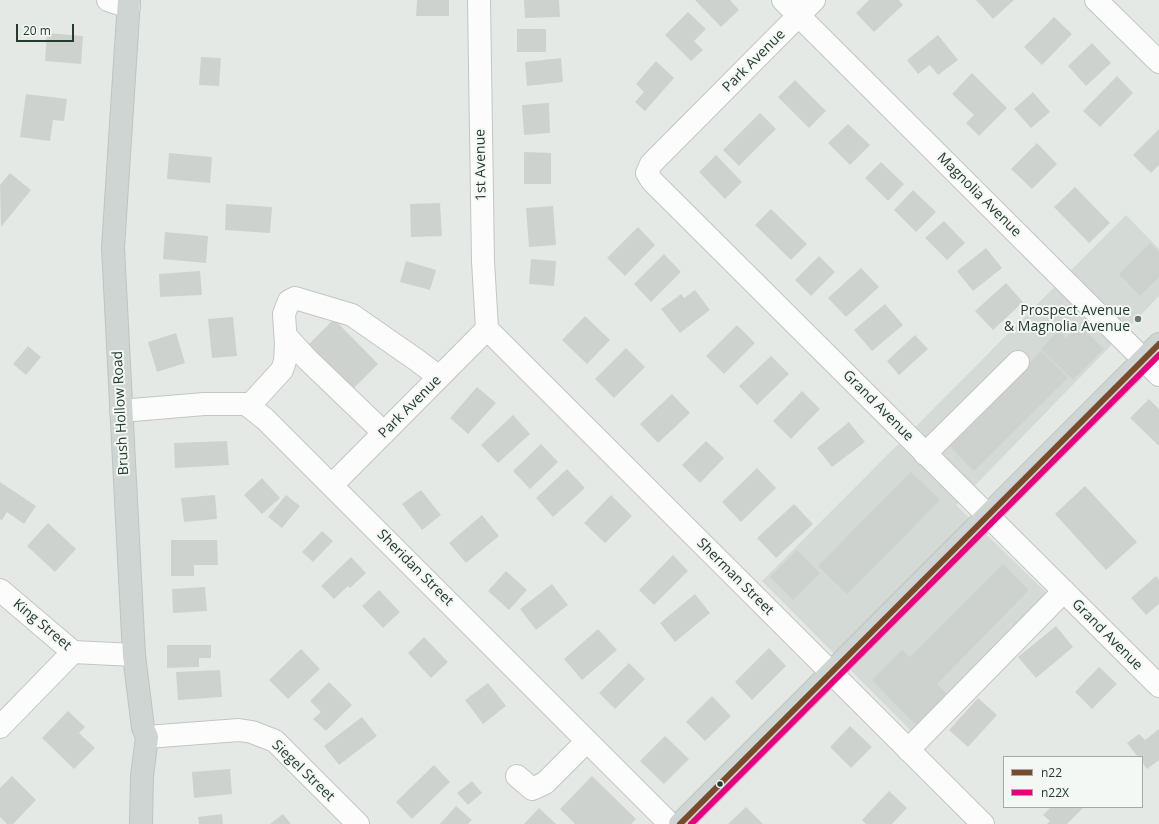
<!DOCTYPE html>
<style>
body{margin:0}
#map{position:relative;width:1159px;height:824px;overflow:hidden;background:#e5e9e6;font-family:"Open Sans",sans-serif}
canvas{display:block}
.legend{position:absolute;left:1003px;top:756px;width:140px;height:52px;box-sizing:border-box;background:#f4f8f4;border:1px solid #a1aca5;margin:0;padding:5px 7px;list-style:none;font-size:12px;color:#253b2e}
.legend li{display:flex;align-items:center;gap:8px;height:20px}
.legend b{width:20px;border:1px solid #a1aca5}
.scale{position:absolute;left:16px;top:24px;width:58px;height:18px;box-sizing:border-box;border:2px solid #253b2e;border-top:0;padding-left:5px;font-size:12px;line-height:14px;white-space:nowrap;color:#253b2e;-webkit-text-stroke:3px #f4f8f4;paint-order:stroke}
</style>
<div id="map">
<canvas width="1159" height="824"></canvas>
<ul class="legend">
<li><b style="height:5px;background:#7a4b2a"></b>n22</li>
<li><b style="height:5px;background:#e5007d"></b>n22X</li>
</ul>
<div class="scale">20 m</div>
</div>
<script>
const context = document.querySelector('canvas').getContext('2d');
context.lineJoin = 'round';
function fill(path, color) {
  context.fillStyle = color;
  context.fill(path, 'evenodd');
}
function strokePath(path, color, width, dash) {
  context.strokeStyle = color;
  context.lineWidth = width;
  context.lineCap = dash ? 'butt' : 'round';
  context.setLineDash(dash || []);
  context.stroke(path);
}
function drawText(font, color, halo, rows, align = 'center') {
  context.font = font + ' "Open Sans",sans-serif';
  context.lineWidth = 4;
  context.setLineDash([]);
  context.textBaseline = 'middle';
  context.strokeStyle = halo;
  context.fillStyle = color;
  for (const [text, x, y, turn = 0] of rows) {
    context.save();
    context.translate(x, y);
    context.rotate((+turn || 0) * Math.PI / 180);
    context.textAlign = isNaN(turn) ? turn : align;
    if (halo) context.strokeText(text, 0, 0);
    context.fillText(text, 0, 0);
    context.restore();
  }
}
const built = new Path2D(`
 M1126 215 1159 249V296L956 505 1059 605 925 745 762 581Z`);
const building = new Path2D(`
 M417 0H449V16H416Z
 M524 0H559L560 17 525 18Z
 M695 0H730L739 10 721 27Z
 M869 0H899L903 5 874 32 856 13Z
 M976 0H1014L993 19Z
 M688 12 706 29 694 41 703 50 691 61 665 35Z
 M1054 17 1072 34 1042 65 1024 47Z
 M517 29H546V52H517Z
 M47 33 83 36 81 64 45 61Z
 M938 35 958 60 938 75 930 65 918 74 907 60Z
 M1092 43 1111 63 1086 86 1068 66Z
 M201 57 221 58 219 86 199 85Z
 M561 58 563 82 527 86 525 62Z
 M656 61 674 78 645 111 635 102 644 92 636 84Z
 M972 73 1007 108 979 136 966 123 974 115 952 94Z
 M1117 76 1133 93 1100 127 1083 111Z
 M795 80 826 111 809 128 778 97Z
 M1033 92 1050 112 1031 128 1014 109Z
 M26 94 67 99 64 121 53 120 50 141 20 137Z
 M549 103 550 133 524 135 522 105Z
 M760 113 776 129 739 166 723 150Z
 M848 124 870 145 850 165 828 143Z
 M1159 129V165L1151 173 1133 155Z
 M1037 143 1057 164 1032 189 1011 169Z
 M524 152 551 153V184H524Z
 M169 153 212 157 210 183 167 179Z
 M716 155 742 182 725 199 699 172Z
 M881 162 904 184 888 201 865 178Z
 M10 173 31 190 1 227 0 185Z
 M1075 187 1110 223 1089 243 1054 207Z
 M913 190 936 212 916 232 894 210Z
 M440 203 442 236 411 237 410 204Z
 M226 204 272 207 270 233 225 230Z
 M553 206 556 245 529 247 526 208Z
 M771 209 807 244 791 260 755 225Z
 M944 221 965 243 947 260 925 238Z
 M638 227 655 245 625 276 607 258Z
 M165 232 208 236 206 263 163 259Z
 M1150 243 1159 252V277L1140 296 1119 274Z
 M986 248 1002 268 973 291 957 271Z
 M664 254 681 272 651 302 634 284Z
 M819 256 835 272 811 296 795 280Z
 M531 259 556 261 554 286 529 284Z
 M406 261 436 270 430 290 400 282Z
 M861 268 879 287 846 317 828 298Z
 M200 271 202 295 160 297 159 274Z
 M1006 283 1023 302 993 330 975 311Z
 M695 290 710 310 680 333 661 309 681 294 684 298Z
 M885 304 903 325 872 351 854 330Z
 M585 316 610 340 587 364 562 340Z
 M233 317 237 356 212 358 208 319Z
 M334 319 378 364 352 390 307 346Z
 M737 325 755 343 724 374 706 356Z
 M1079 325 1104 349 1073 380 1041 349 1059 330 1066 338Z
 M176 333 185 363 157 372 148 342Z
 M915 335 928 349 899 375 887 361Z
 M28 346 41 357 26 375 13 364Z
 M626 348 645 367 614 398 595 379Z
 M1041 351 1068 378 974 471 948 444Z
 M771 356 789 374 757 405 739 386Z
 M477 387 496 403 468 434 450 418Z
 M802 391 820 409 791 439 773 421Z
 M672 394 690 413 658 443 640 424Z
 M1149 399 1159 409V446L1130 418Z
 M513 415 530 434 498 463 481 445Z
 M849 422 865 442 832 467 817 448Z
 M227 441 229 465 175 468 174 443Z
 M706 441 724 458 700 483 682 465Z
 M541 444 558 462 530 489 513 471Z
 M757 468 776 488 741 522 722 502Z
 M567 469 585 488 553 517 536 498Z
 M911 472 940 500 847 594 818 566Z
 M262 478 280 498 262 514 244 495Z
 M0 482 36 506 24 524 7 512 2 520 0 519Z
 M1085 486 1137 542 1106 570 1055 514Z
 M421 490 441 515 422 530 402 504Z
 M215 495 217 519 184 522 181 498Z
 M286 495 300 506 282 528 268 517Z
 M611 495 632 516 605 543 584 523Z
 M794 504 813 524 776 558 757 538Z
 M482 515 499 536 466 563 449 543Z
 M48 523 76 549 55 572 27 546Z
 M322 531 333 541 313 562 302 552Z
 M171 540H217L218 565H194V576H171Z
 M797 550 820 573 793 600 770 577Z
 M673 555 688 571 654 605 639 590Z
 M351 557 366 573 350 588 348 586 334 599 321 586Z
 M1003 564 1029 590 937 684 953 701 923 732 872 680 902 650 910 657Z
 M506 571 527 590 509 610 488 591Z
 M1156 576 1159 580V604L1146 615 1131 598Z
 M552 584 568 605 536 630 520 609Z
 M205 587 207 611 173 613 172 589Z
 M379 590 400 612 383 628 362 606Z
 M695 594 710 613 675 642 660 623Z
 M1056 626 1073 647 1036 678 1018 657Z
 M598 629 617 650 582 680 564 659Z
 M424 637 448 662 431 678 408 653Z
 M167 645H211V658H199V667L167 668Z
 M769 648 786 666 752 700 735 682Z
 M301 649 320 669 288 699 269 680Z
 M629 663 645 679 615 709 599 693Z
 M1099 667 1117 684 1092 709 1075 692Z
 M220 670 222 697 178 700 176 672Z
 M329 682 352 705 326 731 313 719 321 712 310 701Z
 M488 683 506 706 483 724 465 700Z
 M712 696 731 716 705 741 686 722Z
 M978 698 997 715 968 747 949 730Z
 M68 711 85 727 79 733 95 748 74 769 42 738Z
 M362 717 377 736 339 765 324 746Z
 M850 726 872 747 851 768 830 747Z
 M1159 729V760L1147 769 1142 762V757H1138L1127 743 1139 734 1145 740Z
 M665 736 689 759 664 784 640 761Z
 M434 765 450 782 412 819 396 802Z
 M230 769 232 794 194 798 192 772Z
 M12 776 36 800 13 824H7L0 817V788Z
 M592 776 636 819 631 824H575L560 809Z
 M472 781 482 793 468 805 457 793Z
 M889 791 907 808 892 824H866L862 820Z
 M456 806 472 820 468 824H440Z
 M746 807 763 824H728Z
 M1051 807H1084L1067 824H1047L1050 821 1043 815Z
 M539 808 556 824H524Z
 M222 814 223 824H199L198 817Z
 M283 814 291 824H270Z`);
const minor = new Path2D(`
 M108 0 129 7
 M479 0 483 261 487 329
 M783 0 1159 375
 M814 0 651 164 647 173 652 181 1159 686
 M1096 0 1159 62
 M487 329 983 824
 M286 336 307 359 384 433
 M249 406 282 370 285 361 286 345 284 314 289 301 295 298 352 315 418 361 439 377
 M121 411 204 404H246L265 419 670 824
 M925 454 1018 362
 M332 485 487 329
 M0 590 73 652 134 655
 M0 727 73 652
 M147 737 239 730 252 732 275 741 358 824
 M908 750 1064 591
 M517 776 532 789 545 783 587 741`);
const major = new Path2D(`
 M129 0 113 248 134 655 143 728 147 737 142 776 141 824
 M680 824 1159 344`);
const bus1 = new Path2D(`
 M680 824 1159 344`);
const bus2 = new Path2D(`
 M691 824 1159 355`);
const markers = [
 [1138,319,4,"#68786e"],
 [720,784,3.5,"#253b2e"]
];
const streetNames = [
 ["Park Avenue",754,61,-45],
 ["1st Avenue",481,165,-91],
 ["Magnolia Avenue",979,195,45],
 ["Grand Avenue",878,406,45],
 ["Park Avenue",410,407,-45],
 ["Brush Hollow Road",121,413,-93],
 ["Sheridan Street",415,568,45],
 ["Sherman Street",735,577,45],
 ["King Street",42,625,40],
 ["Grand Avenue",1107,635,45],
 ["Siegel Street",303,771,44]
];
const poiNames = [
 ["Prospect Avenue",1130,311],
 ["& Magnolia Avenue",1130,327]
];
fill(built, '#d4dad5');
fill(building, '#ced2cf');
strokePath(minor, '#c2c6c3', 24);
strokePath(major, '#bdc5c1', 24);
strokePath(minor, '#fbfcfb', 22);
strokePath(major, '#cfd5d2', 22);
strokePath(bus1, '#7a4b2a', 6);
strokePath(bus2, '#e5007d', 6);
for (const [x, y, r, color] of markers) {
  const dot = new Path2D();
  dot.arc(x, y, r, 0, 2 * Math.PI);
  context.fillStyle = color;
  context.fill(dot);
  strokePath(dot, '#f4f8f4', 1.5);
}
drawText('14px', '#253b2e', '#f4f8f4', streetNames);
drawText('14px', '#253b2e', '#f4f8f4', poiNames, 'right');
</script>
